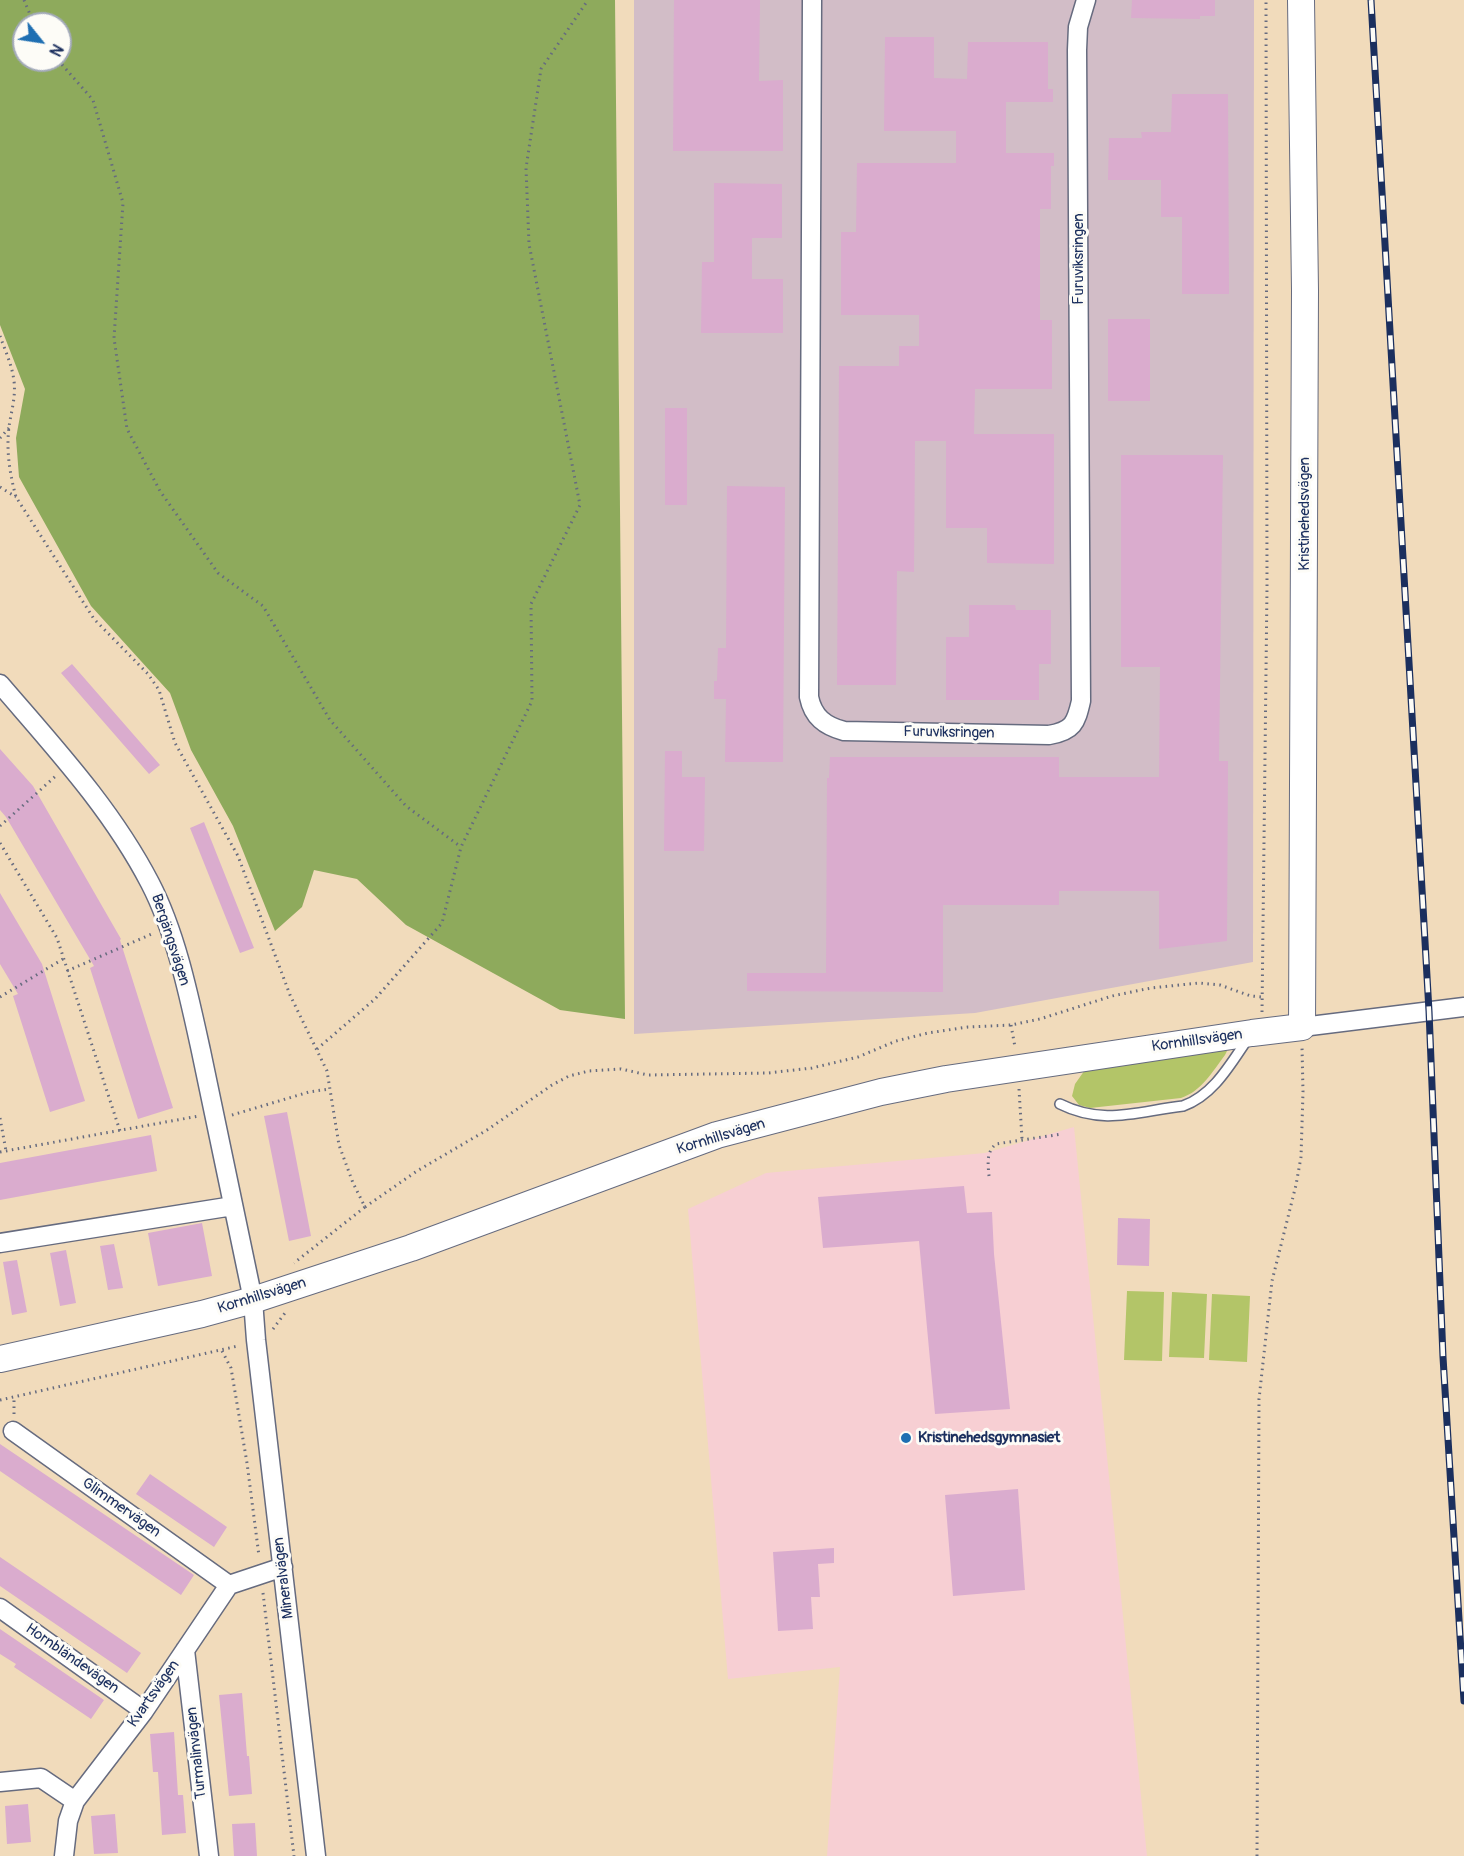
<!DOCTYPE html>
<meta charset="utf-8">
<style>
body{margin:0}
#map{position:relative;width:1464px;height:1856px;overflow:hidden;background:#f1dbbb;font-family:Pangolin,sans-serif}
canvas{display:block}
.north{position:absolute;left:12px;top:12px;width:60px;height:60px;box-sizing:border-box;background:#fdfcf7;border:2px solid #a3aaba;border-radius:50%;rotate:120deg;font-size:16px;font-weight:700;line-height:24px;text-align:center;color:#1b2f5e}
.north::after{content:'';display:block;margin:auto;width:21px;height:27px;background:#1f6fb2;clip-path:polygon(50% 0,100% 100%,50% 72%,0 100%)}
</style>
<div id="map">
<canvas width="1464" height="1856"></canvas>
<div class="north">N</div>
</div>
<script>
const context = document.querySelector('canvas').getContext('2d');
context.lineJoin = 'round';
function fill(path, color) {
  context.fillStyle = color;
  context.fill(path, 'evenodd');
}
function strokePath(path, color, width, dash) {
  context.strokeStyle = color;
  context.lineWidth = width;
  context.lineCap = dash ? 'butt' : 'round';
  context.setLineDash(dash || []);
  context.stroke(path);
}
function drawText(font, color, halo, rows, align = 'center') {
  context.font = font + ' Pangolin,sans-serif';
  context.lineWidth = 6;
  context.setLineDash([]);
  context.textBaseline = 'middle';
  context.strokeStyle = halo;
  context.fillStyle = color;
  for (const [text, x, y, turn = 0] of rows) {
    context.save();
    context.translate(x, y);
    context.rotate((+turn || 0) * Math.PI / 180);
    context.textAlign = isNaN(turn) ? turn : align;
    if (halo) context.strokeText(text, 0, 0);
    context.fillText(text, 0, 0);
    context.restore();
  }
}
const built = new Path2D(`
 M1074 1127 1147 1856H827L840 1667 728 1679 688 1209 766 1173 985 1153Z`);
const industrial = new Path2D(`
 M634 0H1254L1253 962 975 1013 634 1034Z`);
const green = new Path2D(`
 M1224 1050 1227 1051 1225 1055C1212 1072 1202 1091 1181 1098L1090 1108 1079 1105 1072 1096 1075 1084 1087 1067Z
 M1127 1291 1164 1292 1162 1361 1124 1360Z
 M1172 1292 1207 1294 1204 1358 1169 1357Z
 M1212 1294 1250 1296 1247 1362 1209 1360Z`);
const forest = new Path2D(`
 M0 0H615L625 1019 560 1010 406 925 357 879 314 870 302 907 275 931 233 826 191 750 170 693 91 606 19 477 16 438 25 389 0 325ZM24 24H60V60H24Z`);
const building = new Path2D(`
 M674 0H760L759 81 783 80V151H673Z
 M1132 0H1215V16H1200V19L1131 18Z
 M885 37H934V78L967 79 968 42H1048V89H1053V102H1006V153H1054V166H1051V209H1040V320H1052V389H975L974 434H1054V564L987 563V528H946V441H915L914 572 897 571 896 685H837L839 366H899V346H919V315H841V232H856L857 163H956V131H884Z
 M1172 94H1228L1229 294H1182V217H1161V180H1108L1109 138H1142L1141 132H1171Z
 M714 183 782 184V238H752V279H783V333H701L702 262H714Z
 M1108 319H1150V401H1108Z
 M665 408H687V505H665Z
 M1121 455H1223L1219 761H1228L1227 941 1159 949V891H1059V905H943V992L747 991V973H826L827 778H829L830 757H1059V777H1159L1160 667H1121Z
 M727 486 785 487 783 762H725L726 699H714V681H717L718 648H726Z
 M969 605H1015L1016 610H1051V664H1039V700H946V637H969Z
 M72 664 160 765 149 774 61 673Z
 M0 749 33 786 121 939 120 940 173 1108 138 1119 90 968 94 966 6 817 0 810Z
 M665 751H682V777H705L704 851H664Z
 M204 822 254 948 240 953 190 828Z
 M0 893 42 964 85 1101 50 1112 13 996 18 994 0 964Z
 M287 1112 311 1236 289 1241 264 1116Z
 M151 1135 157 1171 0 1200V1163Z
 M964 1186 967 1213 992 1212 994 1254 1010 1409 935 1414 919 1241 823 1248 818 1197Z
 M1118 1218 1150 1219 1149 1266 1117 1265Z
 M202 1223 212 1276 158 1286 148 1233Z
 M114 1244 123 1288 108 1290 100 1246Z
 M66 1250 76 1303 60 1306 50 1253Z
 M17 1260 27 1312 12 1315 3 1262Z
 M0 1444 194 1575 181 1595 0 1471Z
 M150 1474 227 1527 214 1547 136 1494Z
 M1018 1489 1025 1590 953 1596 945 1495Z
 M834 1548V1563L818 1564 820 1597H811L813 1629 778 1631 773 1552Z
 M0 1557 141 1653 127 1673 0 1586Z
 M0 1629 104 1700 91 1719 14 1667 16 1664 0 1654Z
 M242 1693 247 1756H249L252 1794 229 1796 219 1695Z
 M174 1732 178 1795H183L186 1833 162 1835 158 1772H153L150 1734Z
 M28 1804 31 1842 7 1844 5 1806Z
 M115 1814 118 1853 94 1854 91 1816Z
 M255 1823 257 1856H234L232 1824Z`);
const path = new Path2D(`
 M24 0 34 24
 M58 60 93 100 123 203 114 338 127 429 160 491 218 573 263 606 330 720 406 806 461 847
 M0 336C5 350 12 365 14 381 16 397 11 412 9 427 6 451 10 475 16 497L94 619 148 674 159 690 175 743 238 856 290 995 327 1071 339 1145 353 1183 365 1207 294 1263
 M0 438 9 428
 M0 487 16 497
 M0 826 57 775
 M0 843 57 938 120 1131
 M67 971 154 933
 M0 997 63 959
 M1262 1012 1267 587 1266 0
 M1011 1025 1015 1047
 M317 1049 375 999 442 923 461 847 532 701 531 604 580 505 529 244 526 168 541 69 588 0
 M1019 1089 1022 1139
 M232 1115 309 1092 329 1089
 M0 1118 6 1151
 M0 1152 199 1116
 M989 1176C988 1164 986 1152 996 1144L1062 1134
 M365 1207 417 1171 487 1130 552 1085 569 1076 589 1071 621 1069 648 1075 768 1073 812 1068 858 1057 896 1041 928 1033 968 1027 1011 1025 1040 1019 1112 996 1151 988 1199 983 1220 985 1251 996 1262 997
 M273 1329 285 1313
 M222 1351 231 1368 247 1463 259 1556
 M0 1400 238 1346
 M14 1414V1398
 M263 1593 294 1856
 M1257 1856 1259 1399 1272 1281 1296 1185 1301 1157 1303 1092 1302 1047`);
const lane = new Path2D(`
 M1060 1104C1104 1126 1138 1111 1183 1106 1214 1095 1231 1063 1249 1037`);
const street = new Path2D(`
 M812 0 809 697C813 717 825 726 844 731L1049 735C1073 731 1076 723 1081 701L1077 50 1078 27 1086 0
 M0 684C54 747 111 808 150 883 176 933 189 996 201 1051 219 1134 235 1217 253 1300L256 1340 316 1856
 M1302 1027 1464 1007
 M0 1243 233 1206
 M13 1431 229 1585
 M0 1608 144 1711
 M185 1650 209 1856
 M0 1782 41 1778 75 1801
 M64 1856 68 1821 75 1801 144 1711 229 1585 283 1567`);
const secondary = new Path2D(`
 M0 1359 202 1314 253 1300 411 1248 717 1135 881 1092 946 1079 1252 1033 1302 1027 1305 290 1301 0`);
const rail = new Path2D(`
 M1371 0 1429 1011 1443 1357 1464 1701`);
const markers = [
 [906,1438,6,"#1f6fb2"]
];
const streetNames = [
 ["Furuviksringen",1079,259,-90],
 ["Kristinehedsvägen",1305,514,-90],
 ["Furuviksringen",949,733,1],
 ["Bergängsvägen",170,940,72],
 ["Kornhillsvägen",1197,1041,-8],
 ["Kornhillsvägen",721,1137,-17],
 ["Kornhillsvägen",262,1296,-17],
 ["Glimmervägen",121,1508,35],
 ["Mineralvägen",284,1578,-97],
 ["Hornbländevägen",72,1659,35],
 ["Kvartsvägen",154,1694,-55],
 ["Turmalinvägen",197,1753,-96]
];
const poiNames = [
 ["Kristinehedsgymnasiet",918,1438]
];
fill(built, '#f7cfd3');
fill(industrial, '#d2bdc7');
fill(green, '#b3c568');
fill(forest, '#8eaa5c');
fill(building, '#daacce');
strokePath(lane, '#666b7f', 12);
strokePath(street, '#666b7f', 21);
strokePath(secondary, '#666b7f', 28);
strokePath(path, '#666b7f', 3, [1.5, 4.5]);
strokePath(lane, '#fff', 9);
strokePath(street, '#fff', 18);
strokePath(secondary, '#fff', 26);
strokePath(rail, '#1b2f5e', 7);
strokePath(rail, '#fdfcf7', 4.5, [14]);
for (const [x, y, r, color] of markers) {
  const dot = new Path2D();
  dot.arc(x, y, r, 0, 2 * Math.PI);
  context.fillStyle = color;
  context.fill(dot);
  strokePath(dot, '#fdfcf7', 2);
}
drawText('15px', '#1b2f5e', '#fdfcf7', streetNames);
drawText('bold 15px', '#1b2f5e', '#fdfcf7', poiNames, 'left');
</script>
